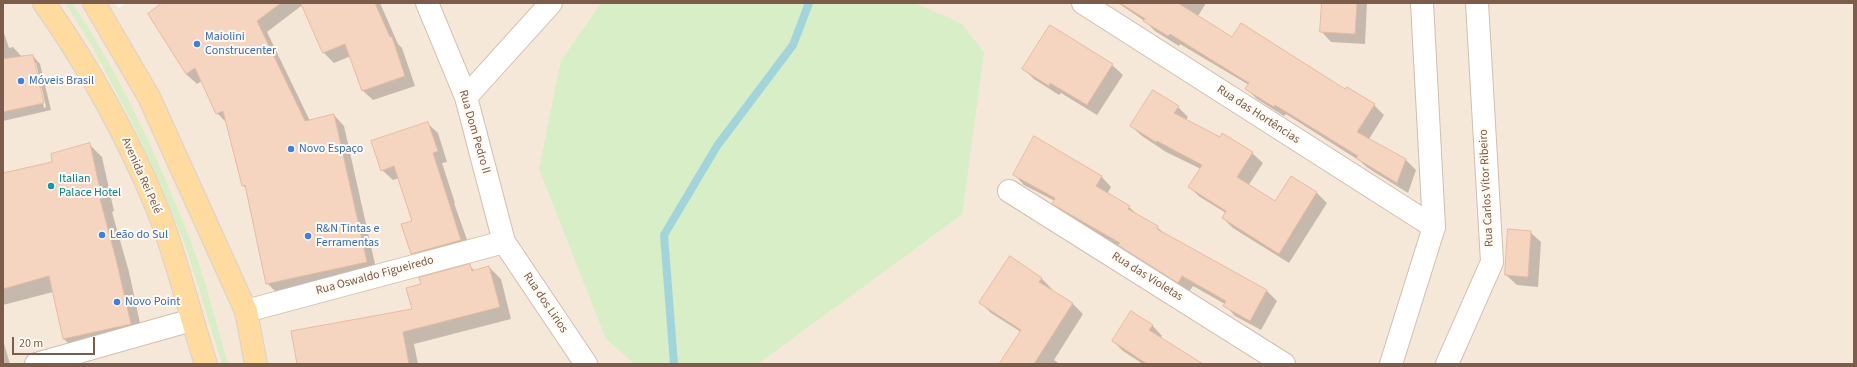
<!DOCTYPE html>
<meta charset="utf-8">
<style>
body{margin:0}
#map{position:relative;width:1857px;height:367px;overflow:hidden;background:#fef6eb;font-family:"Source Sans 3",sans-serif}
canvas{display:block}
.frame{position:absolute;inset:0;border:4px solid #7c5c4b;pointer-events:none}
.scale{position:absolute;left:12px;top:337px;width:83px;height:18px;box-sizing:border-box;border:2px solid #7c5c4b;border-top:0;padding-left:5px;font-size:12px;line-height:14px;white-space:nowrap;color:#7c5c4b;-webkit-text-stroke:3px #fffaf2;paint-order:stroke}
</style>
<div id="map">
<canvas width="1857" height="367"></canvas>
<div class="frame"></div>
<div class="scale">20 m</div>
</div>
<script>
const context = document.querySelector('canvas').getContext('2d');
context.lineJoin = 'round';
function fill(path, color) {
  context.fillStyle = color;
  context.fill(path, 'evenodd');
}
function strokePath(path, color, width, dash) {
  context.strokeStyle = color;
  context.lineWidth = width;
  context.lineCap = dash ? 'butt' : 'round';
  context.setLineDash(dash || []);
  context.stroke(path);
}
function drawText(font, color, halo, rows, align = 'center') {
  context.font = font + ' "Source Sans 3",sans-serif';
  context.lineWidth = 4;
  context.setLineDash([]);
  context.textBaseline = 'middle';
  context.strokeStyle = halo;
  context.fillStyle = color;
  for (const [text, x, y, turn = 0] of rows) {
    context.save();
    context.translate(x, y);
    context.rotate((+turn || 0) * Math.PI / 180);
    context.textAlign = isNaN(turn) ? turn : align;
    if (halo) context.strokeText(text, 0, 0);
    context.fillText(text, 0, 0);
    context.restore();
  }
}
const residential = new Path2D(`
 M3 3H114L119 8 126 3H601L561 60 606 339 634 364H3Z
 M915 3H1854V364H758L962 215 961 23Z`);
const green = new Path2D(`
 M65 3H72C121 76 159 160 191 242 206 282 216 323 228 364H222L186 247 163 190 131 120 91 44Z
 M601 3H915L961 23 984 52 962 215 758 364H634L606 339 539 169 561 60Z`);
const shadow = new Path2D(`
 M163 3H305L267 32 310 121 334 115 344 126 377 273 278 294 267 283 246 189 243 185 228 124 217 113 202 81 197 84 186 74Z
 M336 3H380L398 44 402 48 415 86 373 100 362 90 351 56 334 63 324 53 307 15Z
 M1118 3H1206L1198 16 1232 38 1374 105 1384 115 1369 139 1406 160 1416 170 1408 193 1368 168 1360 161 1286 114 1284 116 1257 99 1247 89 1249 85 1180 44 1179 46 1155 31 1146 22Z
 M1323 3H1367L1365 44 1331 42 1321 31Z
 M3 30 9 48 13 47 22 57 33 56 40 64 51 110 3 121ZM34 63H36L46 107 44 108Z
 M1112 65 1123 75 1097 115 1061 93 1059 95 1034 79 1024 69Z
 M1178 107 1188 117 1186 120 1252 153 1263 163 1248 186 1275 203 1291 177 1317 193 1327 203 1289 263 1233 228 1223 218 1226 213 1200 197 1189 187 1201 169 1166 152 1142 136 1131 126Z
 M427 123 438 133 447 162 442 163 455 203H454L471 251 422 264 412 253 413 221 399 178 393 180 382 170Z
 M89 144 102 157 114 211 112 212 129 272 143 337 77 352 64 339 53 292 3 305V174L53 163Z
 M1014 174 1101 176 1111 187 1107 194 1129 207 1139 216 1157 227 1166 235 1267 291 1277 301 1261 330 1235 316 1225 305V304L1193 286 1189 292 1130 255 1122 248 1064 214 1054 203 1055 201 1024 185Z
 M1530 232 1541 242 1538 287 1517 285 1506 275Z
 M469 265 475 271 489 267 501 279 511 319 414 344 418 364H299L413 309 423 284Z
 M1041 278 1052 289 1051 290 1073 304 1083 314 1054 360 1060 364H1001L1021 332 991 313 981 303Z
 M1152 325 1162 336 1160 338 1196 364H1143L1123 351 1113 341Z
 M3 340 10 364H3Z`);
const stream = new Path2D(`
 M674 364 664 235 717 146 793 45 809 3`);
const building = new Path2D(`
 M162 3H281L257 21 305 121 334 114 367 262 266 284 245 185 242 186 223 111 216 114 195 68 186 74 148 14Z
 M301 3H375L390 37H392L405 76 362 91 345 44 323 53Z
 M1120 3H1178L1232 37 1241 23 1345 89 1347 87 1375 104 1357 132 1406 159 1397 183 1356 158 1358 156 1275 105 1274 107 1245 89 1249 83 1170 34 1168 36 1143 21 1145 19Z
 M1322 3H1357L1355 34 1320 32Z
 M1050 25 1113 64 1087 105 1050 83 1049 86 1022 69Z
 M33 55 44 103 3 112V59Z
 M1153 90 1179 106 1174 113 1220 137 1222 133 1253 152 1237 177 1275 201 1291 176 1317 192 1279 254 1222 218 1226 211 1188 187 1202 165 1157 141 1156 142 1130 126Z
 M428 122 438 151 433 153 461 240 411 254 401 224 412 221 394 166 381 171 371 141Z
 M1034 136 1102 176 1096 186 1130 206 1128 209 1158 226 1157 229 1267 290 1250 321 1223 306 1226 301 1182 276 1178 283 1118 245 1120 243 1052 204 1055 198 1013 175Z
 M90 143 102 199H100L116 259 131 324 63 339 49 276 3 289V173L52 162 51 154Z
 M1508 229 1531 231 1528 277 1505 275Z
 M1010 256 1042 278 1039 282 1073 303 1034 364H999L1021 330 979 303Z
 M470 264 472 271 489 266 500 307 403 332 409 364H297L291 331 412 309 406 288 421 284 419 278Z
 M1131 311 1153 325 1149 330 1203 364H1147L1112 341Z`);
const minor = new Path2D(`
 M427 3 466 97 504 242 586 364
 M1083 3 1434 227
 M466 97 551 3
 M1009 191 1284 364
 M246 311 504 242
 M36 364 192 320`);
const tertiary = new Path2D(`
 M1391 364 1434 227 1422 3
 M1447 364 1492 262 1477 3`);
const primary = new Path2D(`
 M44 3C89 67 127 135 157 208 177 258 189 312 206 364
 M94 3 149 97 246 311 256 364`);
const markers = [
 [197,44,4,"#3f7fe0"],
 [21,81,4,"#3f7fe0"],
 [291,149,4,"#3f7fe0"],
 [51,186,4,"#0f9aa8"],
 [102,235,4,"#3f7fe0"],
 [308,236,4,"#3f7fe0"],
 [117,302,4,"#3f7fe0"]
];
const shopNames = [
 ["Maiolini",205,37],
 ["Construcenter",205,51],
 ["Móveis Brasil",29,81],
 ["Novo Espaço",299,149],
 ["R&N Tintas e",316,229],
 ["Ferramentas",316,243],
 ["Leão do Sul",110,235],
 ["Novo Point",125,302]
];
const streetNames = [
 ["Rua das Hortências",1258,115,33],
 ["Rua Dom Pedro II",474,132,74],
 ["Avenida Rei Pelé",141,176,66],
 ["Rua Carlos Vítor Ribeiro",1487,188,-93],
 ["Rua Oswaldo Figueiredo",375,276,-15],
 ["Rua das Violetas",1147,277,32],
 ["Rua dos Lirios",545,303,56]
];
const cultureNames = [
 ["Italian",59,179],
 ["Palace Hotel",59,193]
];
fill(residential, '#f6e8d8');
fill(green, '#d7eec7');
fill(shadow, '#0003');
strokePath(stream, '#a2d4dc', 8);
fill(building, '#f5d5c0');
strokePath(building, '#e9bb9f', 1);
strokePath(minor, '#d2beae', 24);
strokePath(tertiary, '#d2beae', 24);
strokePath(primary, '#dad1cd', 24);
strokePath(minor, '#fff', 22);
strokePath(tertiary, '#fff', 22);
strokePath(primary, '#ffdba0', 22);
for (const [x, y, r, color] of markers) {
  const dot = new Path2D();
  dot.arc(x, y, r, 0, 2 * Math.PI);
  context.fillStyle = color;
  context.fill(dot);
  strokePath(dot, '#fffaf2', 1.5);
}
drawText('12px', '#366cbe', '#fffaf2', shopNames, 'left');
drawText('12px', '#7c5c4b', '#fffaf2', streetNames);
drawText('12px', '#0d838f', '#fffaf2', cultureNames, 'left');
</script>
